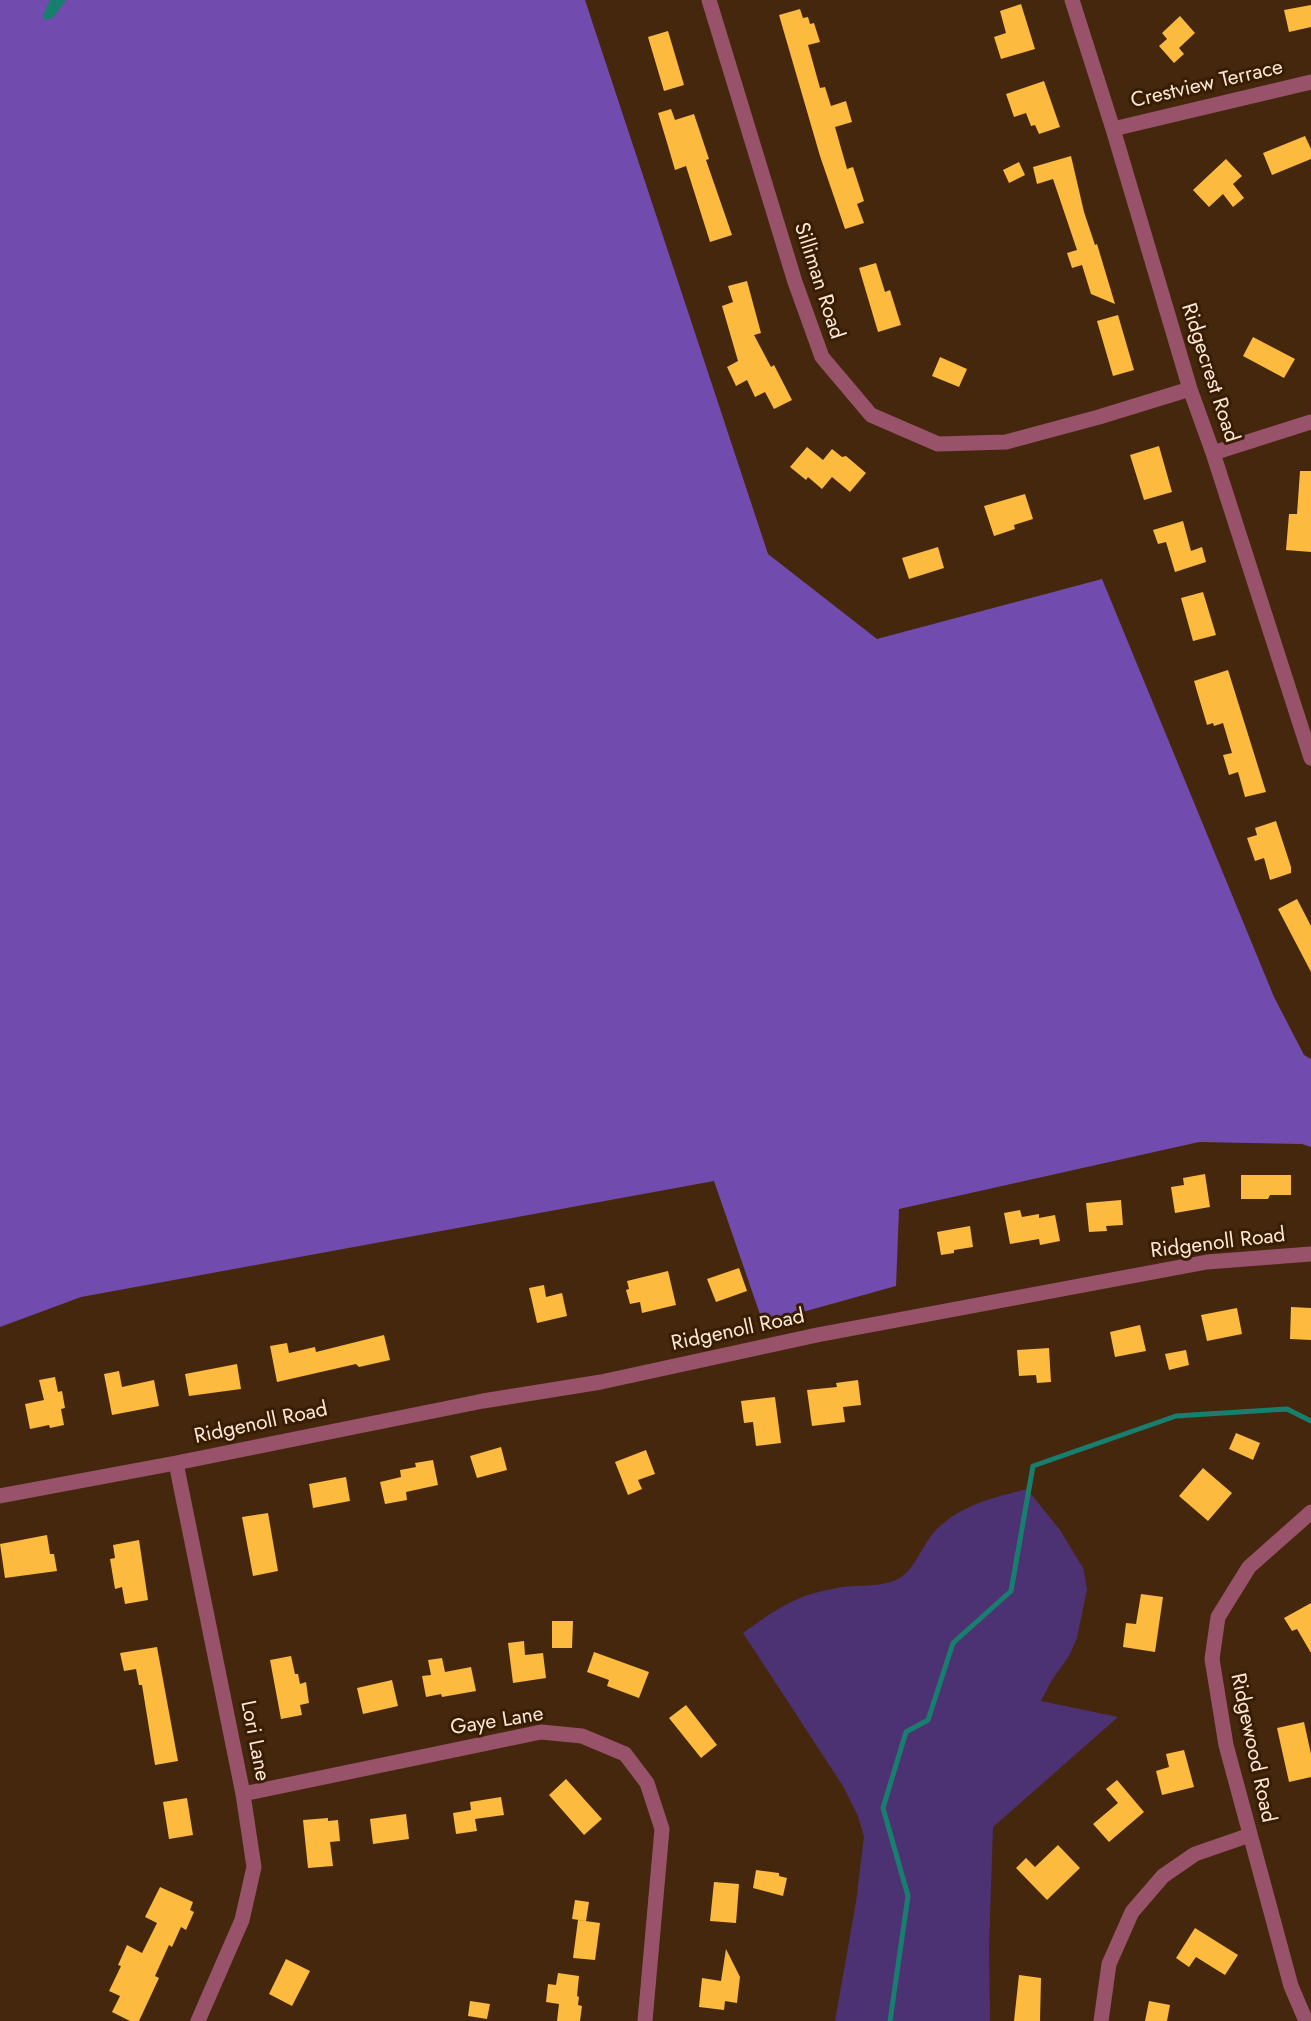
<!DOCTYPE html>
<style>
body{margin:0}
canvas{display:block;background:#44270c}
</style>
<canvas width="1311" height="2021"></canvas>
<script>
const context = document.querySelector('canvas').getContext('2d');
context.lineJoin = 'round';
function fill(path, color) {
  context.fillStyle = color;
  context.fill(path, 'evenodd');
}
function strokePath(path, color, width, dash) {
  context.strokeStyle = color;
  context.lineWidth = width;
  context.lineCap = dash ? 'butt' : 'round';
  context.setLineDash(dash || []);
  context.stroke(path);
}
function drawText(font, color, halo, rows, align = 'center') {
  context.font = font + ' Jost,sans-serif';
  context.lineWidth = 6;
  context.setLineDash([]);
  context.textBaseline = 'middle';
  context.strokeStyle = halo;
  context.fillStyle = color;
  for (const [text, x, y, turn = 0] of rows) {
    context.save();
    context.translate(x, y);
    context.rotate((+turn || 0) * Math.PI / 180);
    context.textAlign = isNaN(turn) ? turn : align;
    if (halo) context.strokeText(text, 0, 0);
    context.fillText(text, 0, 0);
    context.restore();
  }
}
const green = new Path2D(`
 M1027 1489 1060 1530 1083 1568 1087 1589 1077 1638 1069 1656 1052 1680 1041 1701 1118 1717 993 1827 989 1947 990 2021H835L856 1902 864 1837 858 1816 843 1786 743 1633C777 1609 795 1595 837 1588 856 1584 878 1588 896 1580 915 1572 922 1544 936 1530 962 1504 993 1498 1027 1489Z`);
const forest = new Path2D(`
 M0 0H585L768 554 877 639 1102 579 1274 997 1304 1055 1311 1059V1147L1302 1144 1199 1142 899 1209 896 1286 763 1323 714 1181 81 1297 0 1327Z`);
const water = new Path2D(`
 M50 0H66L53 18 44 20 43 15Z`);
const stream = new Path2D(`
 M890 2021 908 1896 883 1808 906 1732 928 1720 953 1643 1011 1591 1033 1466 1176 1416 1287 1409 1311 1421`);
const building = new Path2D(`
 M1021 4 1035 49 1001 59 994 37 1006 33 1000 11Z
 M1311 5V27L1289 32 1284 10Z
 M800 9 803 18 808 17 810 24 814 23 820 42 808 45 820 88 825 87 831 106 846 101 852 122 835 127 847 169 853 167 864 201 857 204 864 223 845 229 820 156 779 15Z
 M1180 16 1195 33 1179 48 1184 54 1174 63 1159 46 1167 39 1162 33Z
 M668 31 684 85 664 91 648 37Z
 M1044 81 1060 127 1039 134 1035 125 1031 126 1026 113 1014 117 1006 94Z
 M671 109 675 120 694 114 709 159 706 160 732 235 710 242 686 166 675 170 668 146 658 113Z
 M1305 136 1311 149V159L1272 175 1263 153Z
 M1071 156 1084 212 1095 245 1097 244 1115 304 1091 294 1082 265 1072 268 1067 253 1077 250 1053 179 1037 184 1033 167Z
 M1226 159 1242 176 1233 184 1244 198 1233 207 1223 194 1209 207 1193 190Z
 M1019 162 1025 175 1009 183 1003 170Z
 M876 263 885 292 890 290 901 325 878 332 859 268Z
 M747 281 761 333 754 335 771 367 774 365 792 400 774 409 765 392 755 397 747 380 736 386 727 367 738 361 722 306 733 302 728 286Z
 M1118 315 1134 370 1113 376 1097 321Z
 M1253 337 1295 359 1284 378 1243 356Z
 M940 357 967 369 959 387 932 376Z
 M1159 446 1172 492 1144 500 1130 455Z
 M807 447 823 460 832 449 842 457 846 456 866 473 850 492 832 477 822 489 808 477 806 480 790 467Z
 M1300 471H1311V552L1286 550 1289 514H1297Z
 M1025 494 1033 519 1014 525 1015 529 994 536 984 506Z
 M1183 521 1191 551 1202 547 1206 562 1175 572 1166 542 1158 544 1153 530Z
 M938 547 944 568 909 579 902 558Z
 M1203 592 1216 635 1193 641 1181 598Z
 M1228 670 1266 792 1245 797 1238 772 1229 775 1223 755 1232 753 1223 723 1214 726 1213 723 1207 725 1194 681Z
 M1276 821 1291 867V873L1270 880 1264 858 1255 861 1247 838 1257 835 1255 828Z
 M1297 899 1311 926V972L1278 909Z
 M1205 1174 1210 1207 1175 1213 1171 1187 1184 1185 1183 1178Z
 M1241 1175H1291V1195H1270L1268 1199H1241Z
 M1121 1200 1123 1225 1106 1226 1107 1231 1089 1232 1086 1203Z
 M1020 1210 1022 1217 1039 1214V1218L1055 1215 1060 1241 1040 1245 1039 1239 1010 1244 1004 1213Z
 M970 1226 973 1247 954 1250V1253L941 1255 937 1232Z
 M739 1268 747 1291 716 1302 707 1279Z
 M668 1271 676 1305 642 1313 640 1302 630 1304 626 1290 629 1289 627 1281Z
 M544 1285 546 1297 562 1293 567 1316 537 1323 529 1288Z
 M1291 1307 1311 1308V1340L1290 1339Z
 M1237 1308 1242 1334 1207 1341 1201 1315Z
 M1140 1325 1146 1351 1115 1357 1110 1332Z
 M384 1335 390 1360 359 1367 356 1364 277 1382 270 1346 287 1343 289 1353 315 1347 316 1352Z
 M1049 1348 1051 1382 1037 1383 1036 1375 1019 1376 1017 1350Z
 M1186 1350 1189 1365 1169 1370 1165 1354Z
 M237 1364 241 1389 189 1396 185 1374Z
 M119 1371 122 1387 154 1380 159 1406 112 1415 104 1374Z
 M55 1377 58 1392 62 1391 65 1408 61 1409 64 1425 50 1428 49 1425 30 1429 25 1404 44 1400 39 1380Z
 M858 1380 861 1405 843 1407 845 1422 812 1426 807 1390 837 1387 836 1383Z
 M775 1397 781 1443 756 1446 753 1422 744 1423 741 1401Z
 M1236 1433 1260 1443 1253 1460 1229 1449Z
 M501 1447 507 1470 477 1478 470 1456Z
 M646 1450 655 1474 638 1480 642 1489 628 1495 615 1462Z
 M433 1460 438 1485 406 1492 407 1500 385 1504 380 1482 401 1477 400 1470 416 1467 415 1463Z
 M1203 1468 1232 1493 1208 1521 1179 1496Z
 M346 1477 350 1501 313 1508 309 1484Z
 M268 1513 278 1571 253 1576 242 1517Z
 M47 1535 50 1554H54L57 1571 5 1578 0 1544Z
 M139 1540 148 1600 125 1604 122 1587 115 1589 110 1559 115 1558 113 1545Z
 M1141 1594 1163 1597 1155 1652 1123 1647 1126 1623 1136 1624Z
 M1311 1603V1653L1297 1629 1292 1631 1284 1618Z
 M552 1621H573L572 1648H552Z
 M524 1641 525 1655 543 1653 546 1678 513 1683 508 1643Z
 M157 1647 178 1761 155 1765 142 1685H139L136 1669 124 1671 120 1653Z
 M594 1652 649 1672 639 1698 607 1686 609 1680 587 1672Z
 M291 1656 295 1674H298L300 1684 306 1682 309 1703 300 1705 302 1715 281 1719 270 1660Z
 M442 1658 445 1672 471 1667 476 1691 442 1697 441 1694 426 1697 422 1676 431 1675 428 1660Z
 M392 1680 398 1706 363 1714 357 1688Z
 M686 1705 717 1745 701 1758 669 1718Z
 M1304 1722 1311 1754V1777L1289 1782 1277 1728Z
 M1184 1750 1194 1787 1162 1795 1156 1771 1169 1767 1166 1754Z
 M566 1779 602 1819 584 1835 549 1795Z
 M1117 1780 1144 1812 1109 1842 1093 1824 1118 1803 1106 1789Z
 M501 1797 504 1815 475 1819 477 1831 456 1834 453 1813 471 1810 470 1802Z
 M187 1798 193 1835 169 1839 163 1802Z
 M406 1814 409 1839 373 1844 370 1819Z
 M328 1818V1821L338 1820 340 1841 330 1842 333 1866 308 1868 303 1820Z
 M1058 1845 1080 1868 1047 1900 1016 1868 1026 1858 1035 1867Z
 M756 1870 779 1873V1876L787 1878 783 1896 753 1888Z
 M714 1882 739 1884 736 1923 710 1921Z
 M160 1887 193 1902 190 1910 194 1912 186 1930 181 1927 172 1947 169 1945 155 1976 159 1978 139 2021H130L112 2012 120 1996 109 1991 121 1966 118 1965 127 1945 142 1953 157 1923 145 1917Z
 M575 1900 589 1902 586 1921 572 1919Z
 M578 1920 600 1923 595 1960 573 1958Z
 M1195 1928 1238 1955 1225 1975 1196 1957 1189 1967 1176 1958Z
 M726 1949 740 1977 737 2003 725 2001 724 2010 699 2007 702 1978 721 1981Z
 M286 1959 310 1971 292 2006 269 1994Z
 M558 1973 579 1976 577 1996 579 1997 578 2005 582 2006 580 2021H557L559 2004 546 2002 548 1984 556 1985Z
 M1019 1975 1041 1978 1040 2021H1014Z
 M470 2001 490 2004 487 2019 468 2016Z
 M1149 2001 1170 2005 1167 2021H1145Z`);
const minor = new Path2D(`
 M709 0 795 282 822 357 871 415 938 444 1006 442 1099 417 1190 389
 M1072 0 1113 129 1190 389 1213 453 1311 758
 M1113 129 1311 82
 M1213 453 1311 422
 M176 1463 243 1794 254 1867 242 1920 198 2021
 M0 1496 176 1463 483 1401 601 1382 817 1335 1207 1262 1311 1254
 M243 1794 541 1732 582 1736 625 1754 647 1783 662 1829 645 2021
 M1101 2021 1109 1964 1132 1912 1163 1876 1195 1854 1250 1835
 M1306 2021 1291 1986 1226 1745 1212 1659 1218 1617 1249 1567 1311 1512`);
const streetNames = [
 ["Crestview Terrace",1207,85,-13],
 ["Silliman Road",818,281,72],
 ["Ridgecrest Road",1209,373,72],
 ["Ridgenoll Road",1218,1244,-7],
 ["Ridgenoll Road",738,1331,-12],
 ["Ridgenoll Road",261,1424,-12],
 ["Gaye Lane",497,1722,-9],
 ["Lori Lane",254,1741,79],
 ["Ridgewood Road",1252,1748,78]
];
fill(green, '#4c3273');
fill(forest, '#724bae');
fill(water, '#187e6e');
strokePath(stream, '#187e6e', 5);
fill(building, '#fcbb3f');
strokePath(minor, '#98536a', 15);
drawText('21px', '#fbe7d8', '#391d02', streetNames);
</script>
